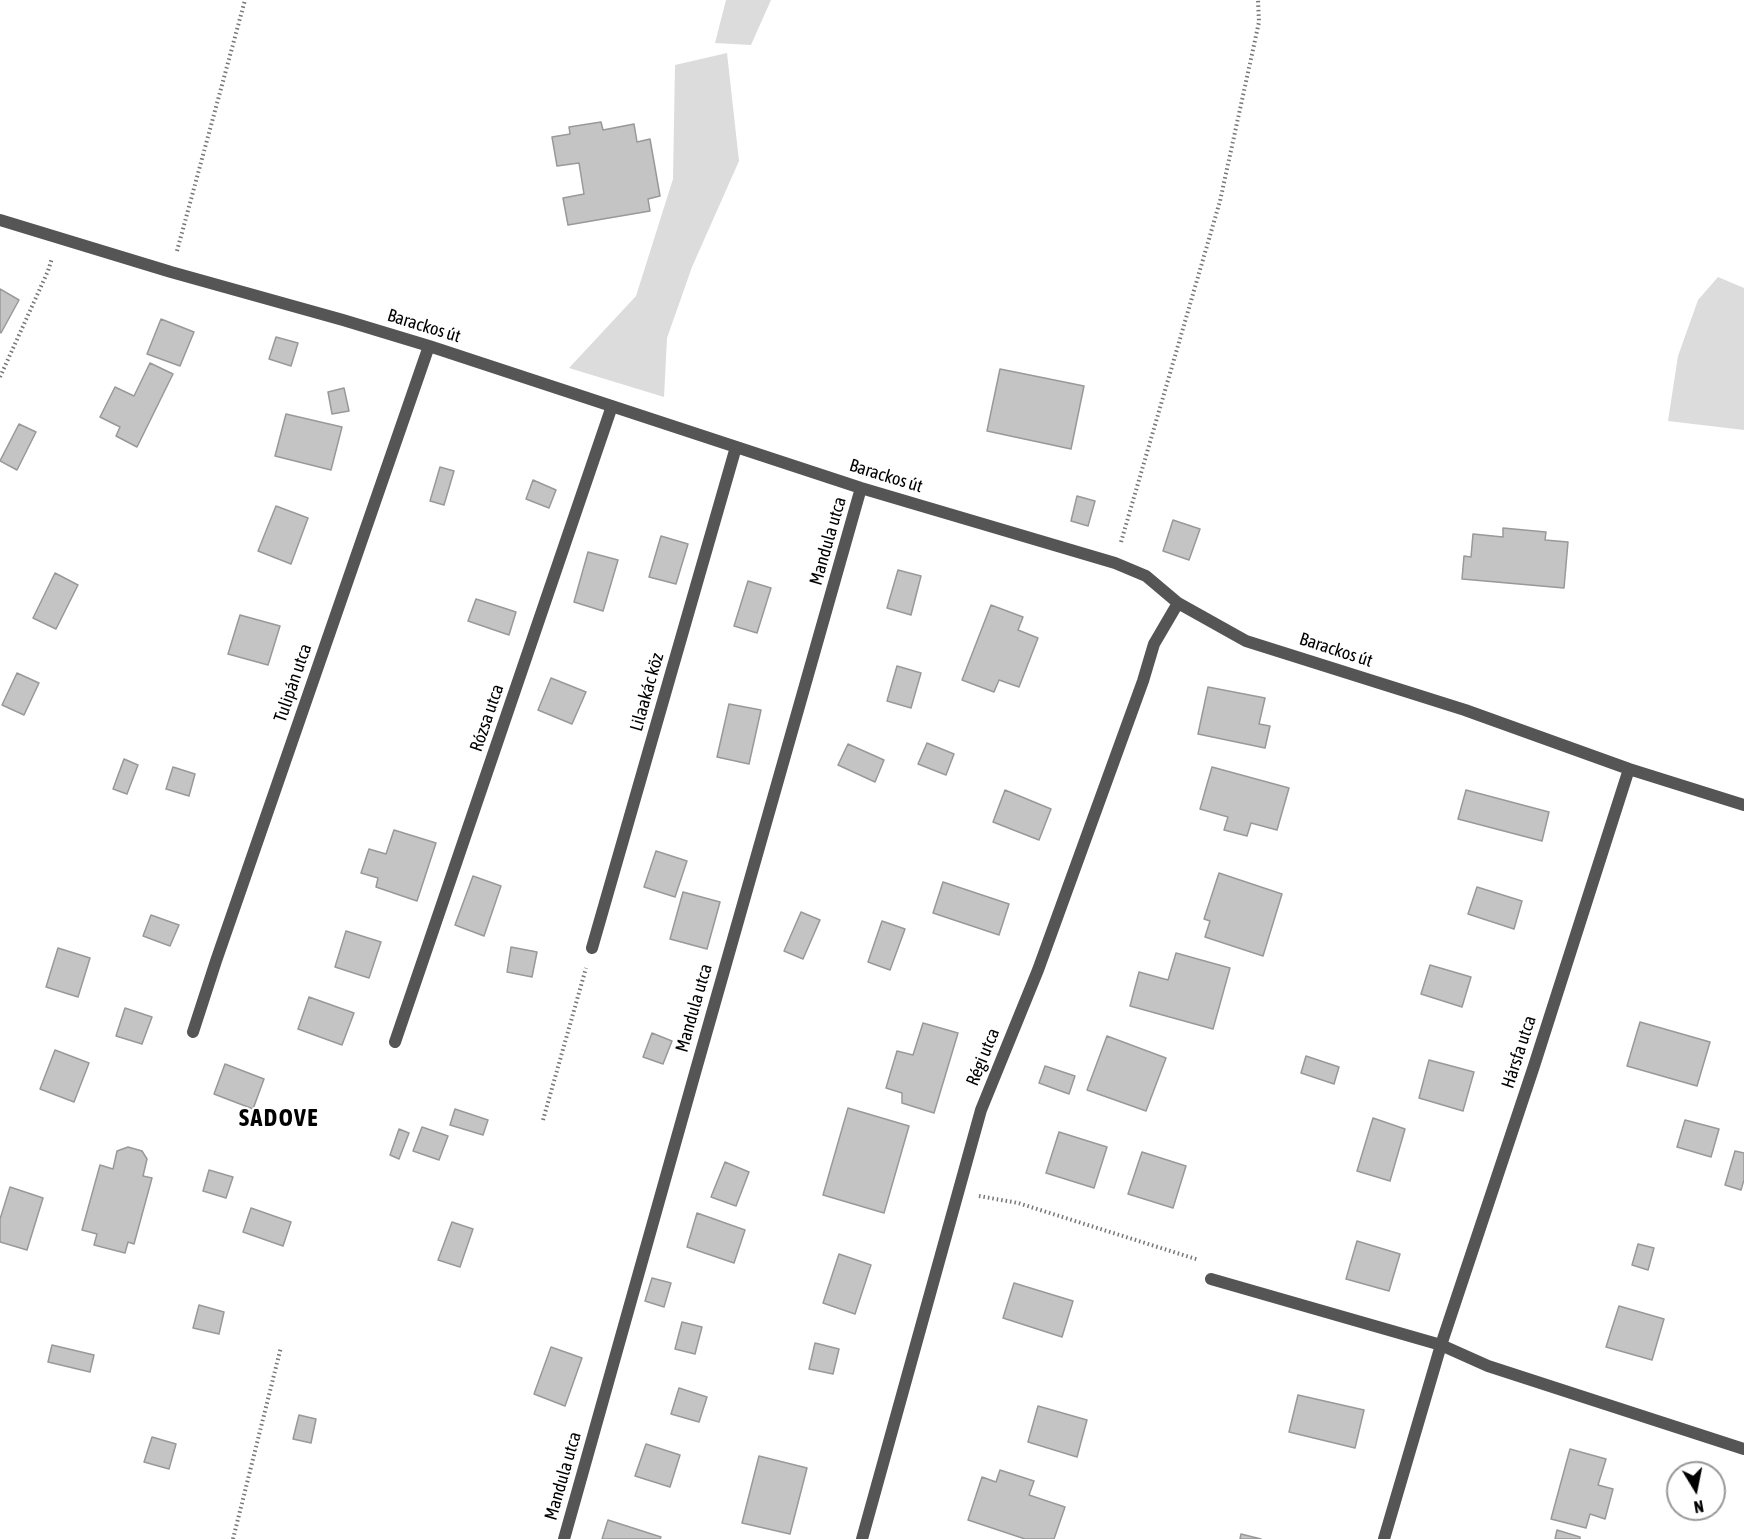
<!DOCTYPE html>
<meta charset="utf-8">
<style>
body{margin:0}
#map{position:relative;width:1744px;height:1539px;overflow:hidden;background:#fff;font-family:"Asap Condensed",sans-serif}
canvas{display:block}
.north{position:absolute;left:1666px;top:1461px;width:60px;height:60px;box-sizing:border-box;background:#fff;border:2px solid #999;border-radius:50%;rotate:170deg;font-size:16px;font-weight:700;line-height:24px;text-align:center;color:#000}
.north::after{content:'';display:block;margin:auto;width:21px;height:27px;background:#000;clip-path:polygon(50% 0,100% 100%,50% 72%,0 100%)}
</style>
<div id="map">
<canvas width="1744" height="1539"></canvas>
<div class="north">N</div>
</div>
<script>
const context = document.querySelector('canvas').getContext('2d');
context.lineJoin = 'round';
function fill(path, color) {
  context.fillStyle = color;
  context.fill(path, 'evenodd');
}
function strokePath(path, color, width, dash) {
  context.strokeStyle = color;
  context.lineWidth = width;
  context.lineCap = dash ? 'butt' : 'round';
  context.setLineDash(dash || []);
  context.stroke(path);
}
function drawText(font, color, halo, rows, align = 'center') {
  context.font = font + ' "Asap Condensed",sans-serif';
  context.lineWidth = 4.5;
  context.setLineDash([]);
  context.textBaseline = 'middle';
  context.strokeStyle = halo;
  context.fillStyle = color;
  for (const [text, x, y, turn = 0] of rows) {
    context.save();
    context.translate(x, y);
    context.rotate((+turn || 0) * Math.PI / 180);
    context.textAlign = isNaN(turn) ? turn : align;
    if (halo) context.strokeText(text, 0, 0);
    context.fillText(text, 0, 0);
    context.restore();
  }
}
const green = new Path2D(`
 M726 0H771L751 45 715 43Z
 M727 53 739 161 692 267 667 338 664 397 569 368 636 296 673 179 675 65Z
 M1718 277 1744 288V430L1668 421 1678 356 1698 300Z`);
const building = new Path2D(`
 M601 122 603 130 634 124 637 142 650 139 660 196 648 199 650 211 568 225 563 198 584 194 579 163 557 166 552 137 570 134 569 127Z
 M0 289 19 300 1 333 0 332Z
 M161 319 194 332 180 366 147 354Z
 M276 337 298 343 291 366 269 359Z
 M150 363 173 374 137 447 116 436 120 427 100 417 115 387 134 396Z
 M1000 369 1084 386 1071 449 987 431Z
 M344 388 349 411 332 414 328 392Z
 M286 414 342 427 331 470 275 456Z
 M19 424 36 432 17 470 0 461Z
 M440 467 454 471 444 505 430 501Z
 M533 480 556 490 549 508 526 499Z
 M1077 496 1095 501 1088 526 1071 521Z
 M276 506 308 518 291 564 258 551Z
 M1173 520 1200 529 1189 560 1163 551Z
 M1503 528 1546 532 1545 540 1568 542 1564 588 1462 579 1464 556 1471 557 1473 534 1503 537Z
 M661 536 688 544 676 584 649 577Z
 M588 552 618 560 603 611 574 602Z
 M898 570 921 576 911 615 887 608Z
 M55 573 78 585 56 629 33 618Z
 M748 581 771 588 757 633 734 626Z
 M476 599 516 612 509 635 468 621Z
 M991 605 1023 617 1018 630 1038 638 1019 687 999 680 994 692 962 680Z
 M240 615 280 626 268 665 228 654Z
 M897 666 921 673 911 708 887 701Z
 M17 673 39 683 24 715 2 705Z
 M551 678 586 692 572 724 538 710Z
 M1208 687 1265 698 1259 724 1270 726 1265 748 1198 734Z
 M729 704 761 710 749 764 717 757Z
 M927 743 954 754 946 775 918 764Z
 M848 744 884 760 875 782 838 765Z
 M124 759 138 765 127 794 113 789Z
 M173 767 195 774 189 796 166 789Z
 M1212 767 1289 788 1277 830 1251 823 1247 836 1224 830 1228 817 1200 809Z
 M1005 790 1051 809 1039 840 993 822Z
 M1466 790 1549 812 1542 841 1458 819Z
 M394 830 436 843 417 901 376 887 378 878 361 873 369 849 386 854Z
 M656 851 687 861 675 897 644 887Z
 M1219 873 1282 894 1263 956 1205 937 1210 921 1204 919Z
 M473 876 501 886 484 936 455 925Z
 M943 882 1009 904 999 935 933 913Z
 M1477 887 1522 901 1514 929 1468 914Z
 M683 892 720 902 707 949 670 939Z
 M801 912 820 920 803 959 784 951Z
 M151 915 179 925 170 946 143 936Z
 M882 921 905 929 890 970 868 962Z
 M346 931 381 942 369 978 335 967Z
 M511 947 537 952 532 977 507 972Z
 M58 948 90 958 78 997 46 987Z
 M1176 953 1230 968 1213 1029 1130 1006 1139 972 1168 980Z
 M1430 965 1471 977 1462 1007 1421 994Z
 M309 997 354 1013 342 1045 298 1029Z
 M125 1008 152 1017 142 1044 116 1036Z
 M1640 1022 1710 1042 1697 1086 1627 1066Z
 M923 1023 958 1033 934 1113 902 1103V1093L886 1088 897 1051 913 1055Z
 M652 1033 672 1041 663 1064 643 1057Z
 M1107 1036 1166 1058 1146 1111 1087 1090Z
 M55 1050 89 1063 74 1102 40 1089Z
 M1306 1056 1339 1067 1334 1084 1301 1073Z
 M1429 1060 1474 1072 1463 1111 1419 1098Z
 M225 1064 264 1079 253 1109 214 1094Z
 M1045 1066 1075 1076 1069 1094 1039 1083Z
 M848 1108 909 1126 884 1213 823 1195Z
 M455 1109 488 1120 483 1135 450 1125Z
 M1373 1118 1405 1129 1390 1181 1357 1171Z
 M1685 1120 1719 1129 1711 1157 1677 1147Z
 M422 1127 448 1136 439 1160 413 1151Z
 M399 1129 409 1133 399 1159 390 1155Z
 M1059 1132 1107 1147 1094 1188 1046 1173Z
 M128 1147 142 1151 147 1159 143 1176 152 1178 134 1244 128 1242 125 1253 94 1245 97 1234 82 1230 100 1165 113 1169 117 1151Z
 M1735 1151 1744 1153V1180L1741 1190 1725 1185Z
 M1142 1152 1186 1166 1173 1208 1128 1194Z
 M725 1162 749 1172 736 1206 711 1197Z
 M209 1170 233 1177 226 1198 203 1191Z
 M10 1187 43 1198 27 1250 0 1242V1219Z
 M251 1208 291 1222 283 1246 243 1232Z
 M697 1213 745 1230 734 1263 687 1247Z
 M452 1222 473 1229 460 1267 438 1260Z
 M1357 1241 1400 1254 1389 1291 1346 1279Z
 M1638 1244 1654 1248 1648 1270 1632 1265Z
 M839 1254 871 1265 855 1314 823 1303Z
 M652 1278 671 1283 664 1307 645 1301Z
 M1014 1283 1073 1301 1062 1337 1003 1318Z
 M199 1305 224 1312 219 1334 193 1328Z
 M1619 1306 1664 1319 1652 1360 1606 1347Z
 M682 1322 702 1327 695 1354 675 1349Z
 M815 1343 839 1349 833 1374 809 1369Z
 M52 1345 94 1355 90 1372 48 1362Z
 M551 1347 582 1358 565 1406 534 1394Z
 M679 1388 707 1397 699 1422 671 1414Z
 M1298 1395 1364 1410 1355 1448 1289 1432Z
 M1038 1406 1087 1420 1077 1457 1028 1442Z
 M299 1415 316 1419 311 1443 293 1439Z
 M152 1437 176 1444 169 1469 144 1462Z
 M646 1444 680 1455 670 1487 635 1476Z
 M1570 1449 1606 1459 1598 1485 1613 1489 1605 1519 1590 1514 1586 1528 1551 1519Z
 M759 1456 807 1468 790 1534 742 1523Z
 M1000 1470 1034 1481 1029 1495 1065 1507 1054 1539H1025L968 1520 982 1477 996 1482Z
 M608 1520 661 1537 660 1539H602Z
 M1557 1530 1580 1537V1539H1555Z
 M1241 1534 1261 1539H1240Z`);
const path = new Path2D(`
 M177 251 245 0
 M0 377 48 271 52 258
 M1121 542 1220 201 1259 22 1258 0
 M543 1120 586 968
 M979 1196 1018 1203 1199 1260
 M233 1539 281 1347`);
const lane = new Path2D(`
 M1441 1345 1488 1366 1744 1449`);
const street = new Path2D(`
 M0 220 171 272 343 320 429 346 861 488 1115 563 1146 576 1178 603 1246 641 1465 710 1629 769 1744 805
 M592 948 736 447
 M193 1032 216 961 429 346
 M395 1042 612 406
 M1211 1279 1441 1345
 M564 1539 695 1073 861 488
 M862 1539 981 1110 1038 970 1143 681 1154 644 1178 603
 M1384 1539 1441 1345 1534 1066 1629 769`);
const streetNames = [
 ["Barackos út",424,326,17],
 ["Barackos út",886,476,17],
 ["Mandula utca",828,541,-74],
 ["Barackos út",1336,650,18],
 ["Tulipán utca",293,683,-71],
 ["Lilaakác köz",647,692,-74],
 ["Rózsa utca",487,718,-71],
 ["Mandula utca",694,1008,-74],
 ["Hársfa utca",1519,1052,-72],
 ["Régi utca",983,1057,-68],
 ["Mandula utca",563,1476,-74]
];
const districtNames = [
 ["SADOVE",279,1118]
];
fill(green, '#dcdcdc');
fill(building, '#c4c4c4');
strokePath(building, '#999', 1.5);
strokePath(path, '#777', 4, [1.5, 3]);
strokePath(lane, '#555', 12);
strokePath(street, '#555', 12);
drawText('18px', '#000', '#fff', streetNames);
context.letterSpacing = '1.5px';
drawText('bold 24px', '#000', '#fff', districtNames);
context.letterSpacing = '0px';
</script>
